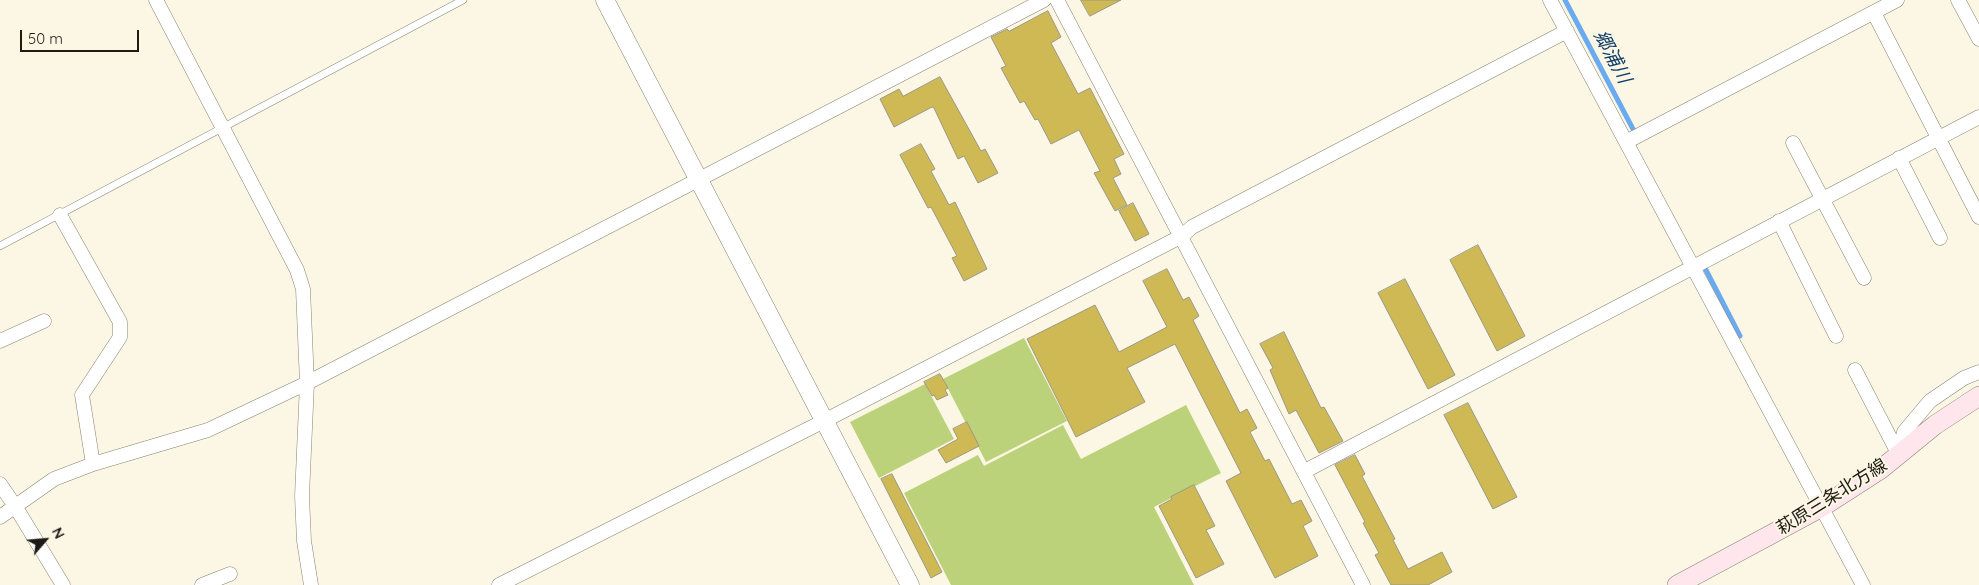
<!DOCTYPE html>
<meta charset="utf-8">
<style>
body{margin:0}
#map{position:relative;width:1979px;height:585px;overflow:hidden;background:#fbf7e4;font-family:Quicksand,sans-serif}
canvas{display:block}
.north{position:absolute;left:20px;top:515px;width:50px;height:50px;-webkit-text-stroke:4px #fbf7e4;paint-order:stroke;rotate:63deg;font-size:14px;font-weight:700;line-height:20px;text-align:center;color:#1d1b14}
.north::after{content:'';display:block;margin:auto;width:18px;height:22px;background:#1d1b14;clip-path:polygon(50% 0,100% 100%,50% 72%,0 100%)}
.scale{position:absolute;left:20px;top:30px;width:119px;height:22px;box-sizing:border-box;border:2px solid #1d1b14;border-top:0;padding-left:6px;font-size:15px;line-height:18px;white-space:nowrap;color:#1d1b14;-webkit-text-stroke:4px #fbf7e4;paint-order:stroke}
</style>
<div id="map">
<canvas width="1979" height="585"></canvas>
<div class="north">N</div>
<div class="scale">50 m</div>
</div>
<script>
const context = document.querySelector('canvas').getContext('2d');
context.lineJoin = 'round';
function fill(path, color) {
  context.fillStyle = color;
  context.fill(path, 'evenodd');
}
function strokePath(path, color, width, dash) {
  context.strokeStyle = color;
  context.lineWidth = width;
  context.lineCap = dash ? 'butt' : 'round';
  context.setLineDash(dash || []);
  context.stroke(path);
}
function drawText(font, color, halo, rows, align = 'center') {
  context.font = font + ' Quicksand,"Noto Sans JP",sans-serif';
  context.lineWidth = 4;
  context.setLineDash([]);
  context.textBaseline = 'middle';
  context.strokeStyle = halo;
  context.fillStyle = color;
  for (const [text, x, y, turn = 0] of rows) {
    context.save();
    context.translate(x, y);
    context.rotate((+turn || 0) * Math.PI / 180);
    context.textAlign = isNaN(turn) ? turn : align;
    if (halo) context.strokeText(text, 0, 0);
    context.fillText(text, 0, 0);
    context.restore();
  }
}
const green = new Path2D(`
 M1024 338 1067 421 986 462 943 379Z
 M925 384 954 439 879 478 850 422Z
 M1186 405 1221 473 1154 507 1194 585H951L904 493 978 455 984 466 1063 425 1081 459Z`);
const stream = new Path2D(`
 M1565 0 1633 129
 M1706 270 1740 336`);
const building = new Path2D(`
 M1081 0H1121L1090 16Z
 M1048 11 1061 37 1051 43 1078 94 1090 88 1124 154 1114 159 1121 174 1113 178 1127 205 1115 211 1094 173 1100 171 1079 130 1051 144 1038 119 1035 120 1024 101 1020 103 1001 68 1006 66 991 37 1007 29 1009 31Z
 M940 77 981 151 985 149 998 173 978 183 964 156 958 159 934 108 932 107 894 127 880 99 899 89 903 96Z
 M921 144 935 169 931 171 949 205 955 202 987 269 964 281 952 258 957 256 931 207 928 208 900 155Z
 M1133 203 1149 234 1135 241 1119 211Z
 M1478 245 1525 336 1497 351 1450 260Z
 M1167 269 1183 300 1189 297 1199 316 1193 320 1240 413 1247 409 1257 428 1250 432 1265 461 1269 459 1292 504 1301 500 1312 521 1303 526 1318 556 1275 578 1226 481 1241 473 1175 344 1127 368 1145 402 1076 437 1027 339 1095 305 1119 352 1167 327 1143 281Z
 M1405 279 1455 375 1428 389 1378 293Z
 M1284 332 1321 408 1324 407 1343 441 1319 453 1296 410 1289 414 1270 370 1273 368 1260 344Z
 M940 374 948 388 945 390 948 395 937 400 934 395 932 396 924 382Z
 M1468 403 1517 497 1493 509 1444 415Z
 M967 422 979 446 946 463 938 450 958 439 953 429Z
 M1355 455 1365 474 1362 476 1395 539 1393 540 1408 569 1442 552 1452 572 1428 585H1391L1375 555 1379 553 1363 523 1365 522 1335 465Z
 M892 474 942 572 931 578 881 479Z
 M1194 485 1215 526 1206 530 1224 564 1196 578 1159 506 1172 499 1171 497Z`);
const service = new Path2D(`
 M0 246 463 0`);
const minor = new Path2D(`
 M156 0 297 270 303 289 307 383 302 496 304 541 311 585
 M1057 0 1363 585
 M1550 0 1863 585
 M1958 0 1979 39
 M1874 13 1979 217
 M1626 142 1897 0
 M1793 143 1864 278
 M1899 158 1940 238
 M60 215 120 322V337L82 395 93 464
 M1779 221 1836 336
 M0 341 44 321
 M1855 370 1899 455
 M1899 455 1904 432 1930 401 1964 378 1979 372
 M1305 471 1979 117
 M0 484 15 506 63 585
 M0 517 54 479 93 464 208 430 307 383 1044 0
 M202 585 230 574
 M499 585 824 421 1182 236 1192 227 1567 31`);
const tertiary = new Path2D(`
 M605 0 910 585`);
const secondary = new Path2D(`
 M1677 585 1822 507 1881 469 1935 425 1979 396`);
const streetNames = [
 ["萩原三条北方線",1832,497,-32]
];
const waterNames = [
 ["郷浦川",1612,57,62]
];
fill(green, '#bcd27a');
strokePath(stream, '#6aaaf0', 5);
fill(building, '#ceb955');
strokePath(building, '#9b9885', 1);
strokePath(service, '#878472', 8);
strokePath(minor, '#878472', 15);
strokePath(tertiary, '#878472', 19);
strokePath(secondary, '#878472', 20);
strokePath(service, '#fff', 7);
strokePath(minor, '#fff', 14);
strokePath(tertiary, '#fff', 18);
strokePath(secondary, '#ffe6ed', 19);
drawText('18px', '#1d1b14', '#fbf7e4', streetNames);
drawText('italic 19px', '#113e6b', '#fbf7e4', waterNames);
</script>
